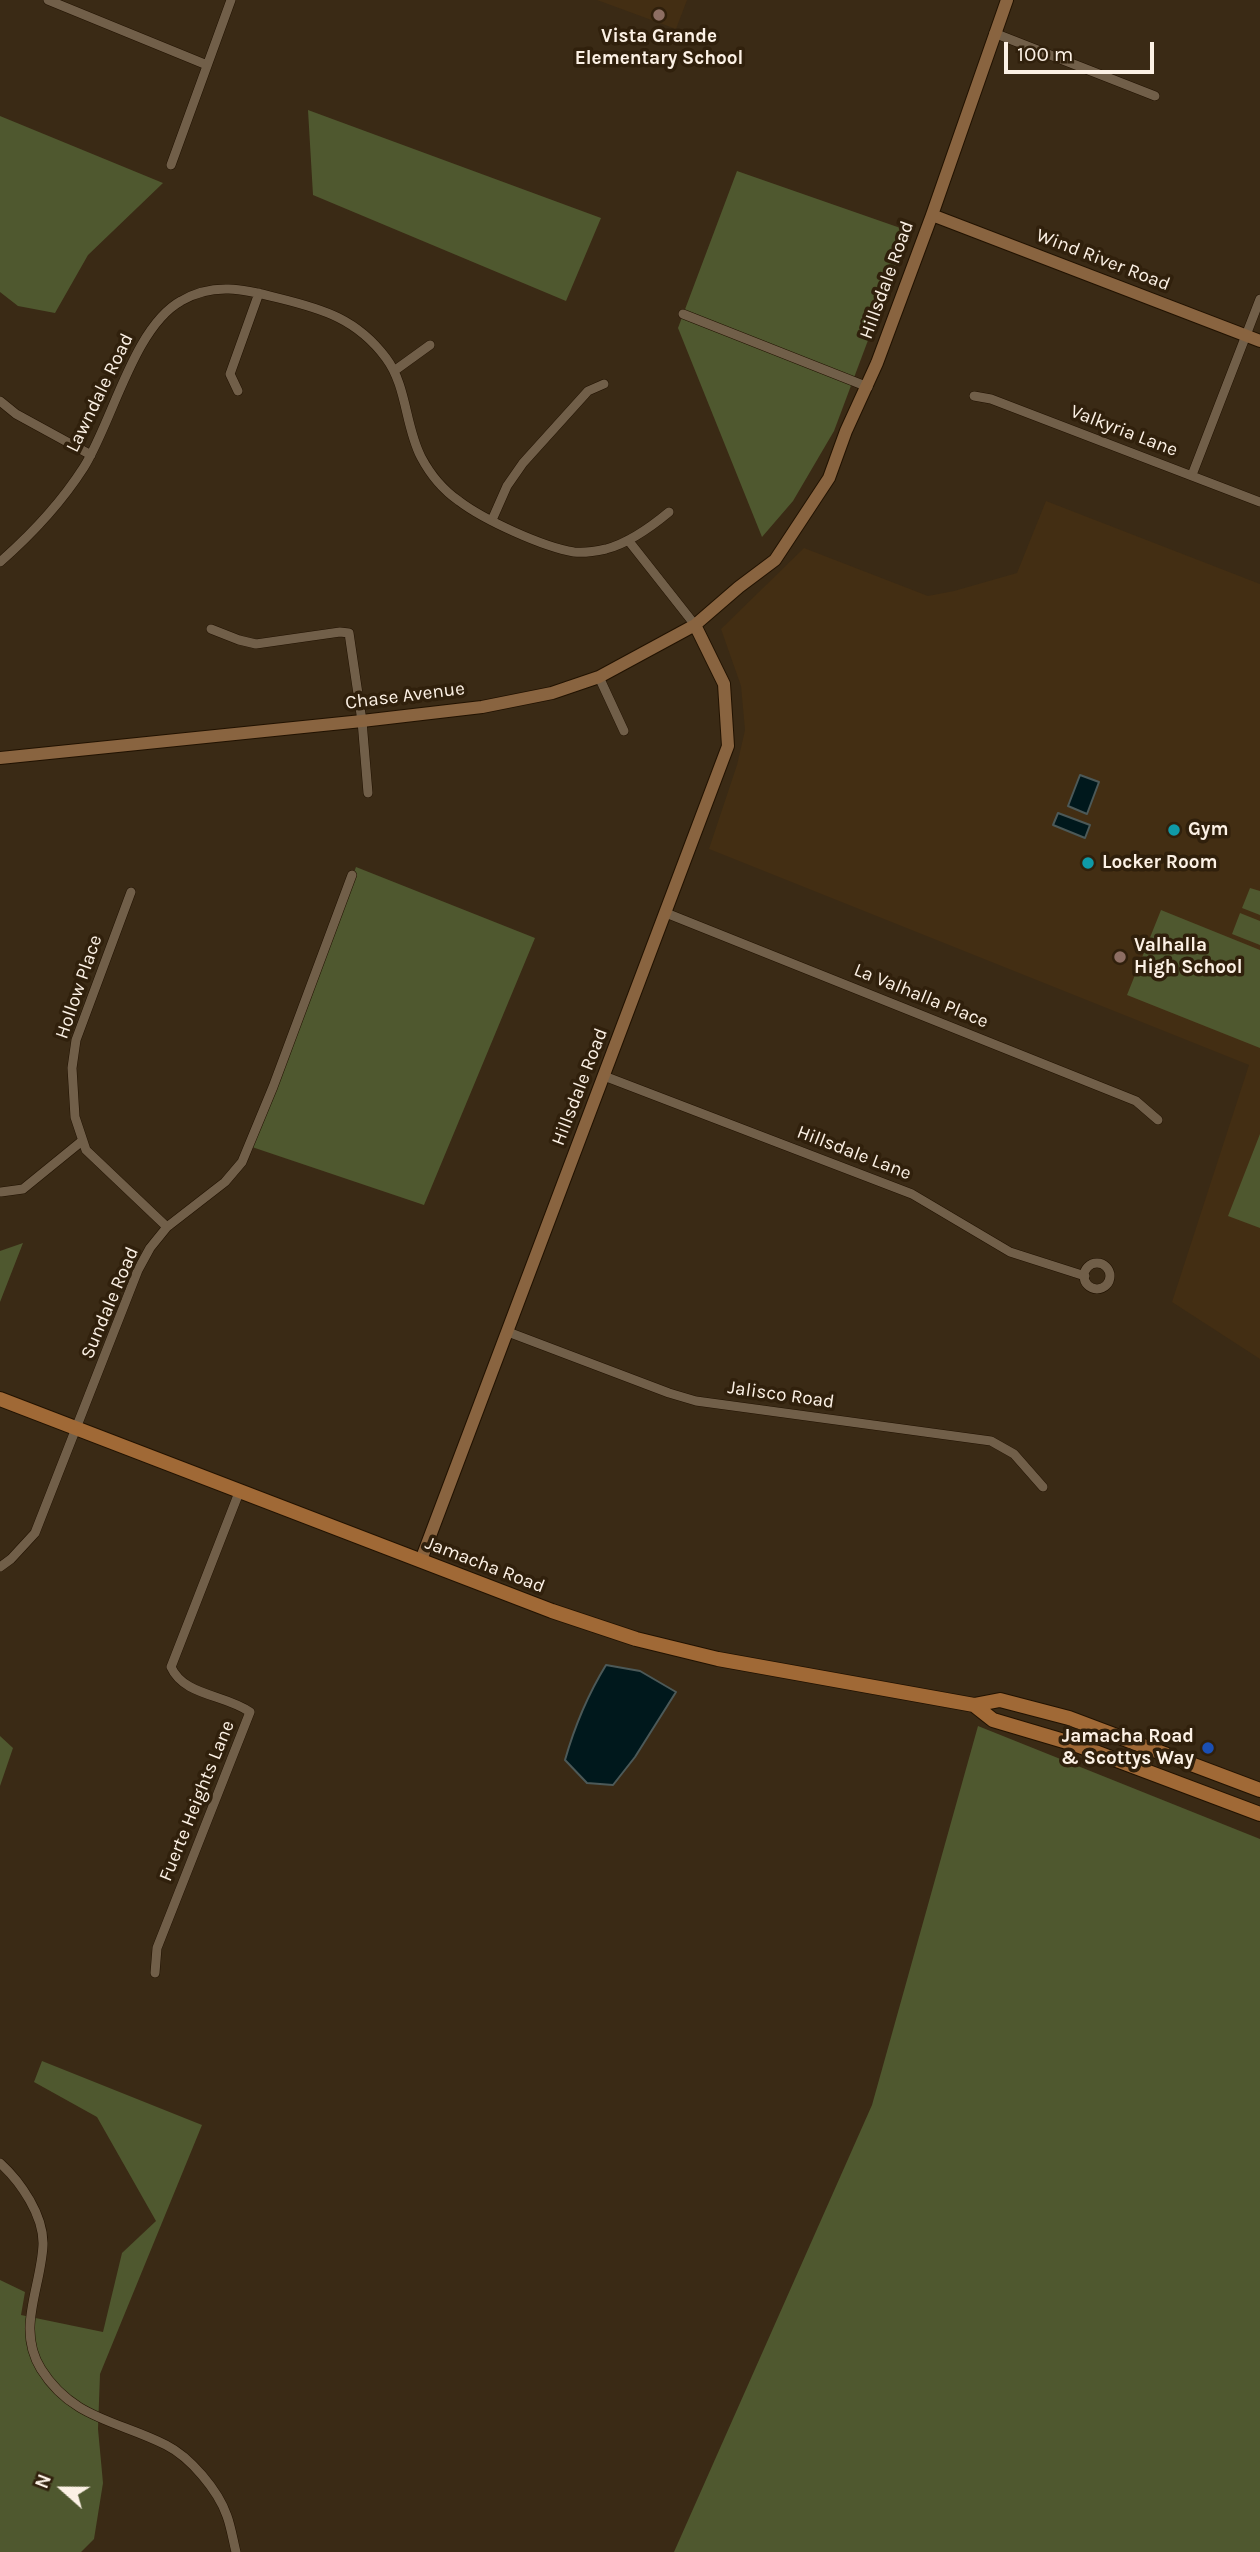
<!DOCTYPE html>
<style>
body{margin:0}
#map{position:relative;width:1260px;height:2552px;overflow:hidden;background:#3a2a15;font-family:Karla,sans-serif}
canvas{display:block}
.north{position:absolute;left:28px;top:2454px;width:70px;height:70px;-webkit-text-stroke:5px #30200c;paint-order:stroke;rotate:291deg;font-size:19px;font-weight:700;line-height:28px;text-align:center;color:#fcf1e5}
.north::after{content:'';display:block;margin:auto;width:24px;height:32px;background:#fcf1e5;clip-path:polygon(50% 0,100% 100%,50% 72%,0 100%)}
.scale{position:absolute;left:1004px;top:42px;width:150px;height:32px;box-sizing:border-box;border:4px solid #fcf1e5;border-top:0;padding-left:9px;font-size:21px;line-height:24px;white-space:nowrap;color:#fcf1e5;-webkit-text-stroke:5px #30200c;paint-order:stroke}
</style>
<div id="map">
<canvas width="1260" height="2552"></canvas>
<div class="north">N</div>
<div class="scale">100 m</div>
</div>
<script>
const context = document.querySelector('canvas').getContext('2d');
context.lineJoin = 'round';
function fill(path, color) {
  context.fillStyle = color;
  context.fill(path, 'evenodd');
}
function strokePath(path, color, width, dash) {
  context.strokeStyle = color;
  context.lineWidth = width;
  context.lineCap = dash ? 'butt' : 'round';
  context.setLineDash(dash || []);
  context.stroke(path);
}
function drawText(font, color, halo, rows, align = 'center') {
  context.font = font + ' Karla,sans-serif';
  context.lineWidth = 7;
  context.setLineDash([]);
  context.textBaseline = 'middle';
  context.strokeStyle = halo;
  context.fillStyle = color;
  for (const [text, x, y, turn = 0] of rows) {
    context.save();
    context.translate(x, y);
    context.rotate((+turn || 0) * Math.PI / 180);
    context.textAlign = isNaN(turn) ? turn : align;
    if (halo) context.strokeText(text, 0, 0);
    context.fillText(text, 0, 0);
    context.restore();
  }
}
const built = new Path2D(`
 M597 0H687L676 29Z
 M1046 501 1260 584V1359L1172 1302 1249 1065 709 849 737 765 745 730 741 686 721 629 804 548 928 596 954 591 1017 573Z`);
const green = new Path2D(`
 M308 110 601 218 566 301 313 195Z
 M0 116 163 183 88 255 55 313 18 306 0 292Z
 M737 171 909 231 834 431 793 501 762 537 678 328Z
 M356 867 535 938 424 1205 249 1146Z
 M1250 888 1260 891V915L1242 908Z
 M1161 910 1260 950V1048L1127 995Z
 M1240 913 1260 921V945L1232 934Z
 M1260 1134V1228L1228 1216Z
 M23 1243 0 1302V1251Z
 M978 1726 1260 1839V2552H674L872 2105Z
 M0 1736 13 1748 0 1786Z
 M42 2061 202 2125 100 2374 98 2429 103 2483 94 2539 81 2552H0V2280L25 2292 21 2315 103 2332 122 2253 156 2221 97 2117 34 2082Z`);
const water = new Path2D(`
 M1080 775 1099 782 1087 814 1068 806Z
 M1058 813 1090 825 1085 838 1053 825Z
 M606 1665 640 1671 676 1692 635 1757 613 1785 587 1783 565 1760C575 1725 587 1696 606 1665Z`);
const street = new Path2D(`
 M48 0 207 65
 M994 33 1155 96
 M171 165 231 0
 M683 314 868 387
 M394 371 430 345
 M238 391 230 374 259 293
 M974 396 991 399 1260 502
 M0 401 16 414 91 455
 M1192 475 1260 299
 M492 520 507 486 523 463 588 391 604 384
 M628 540 695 625
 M0 562C32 534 61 503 84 467 113 420 134 327 181 301 213 282 244 289 278 298 323 309 357 319 386 358 407 386 405 426 421 457 430 474 443 490 459 501 484 520 543 547 574 552 583 553 597 551 606 549 629 543 651 527 669 512
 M211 629 239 640 256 644 340 632 349 633 362 721 368 793
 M599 677 624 731
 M131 892 76 1040 72 1068 75 1117 86 1150 167 1227
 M666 913 1136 1101 1158 1120
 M604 1076 912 1194 1010 1252 1085 1276
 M1 1192 23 1189 82 1141
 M1084 1276a13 13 0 1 1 26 0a13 13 0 1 1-26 0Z
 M508 1332 669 1393 696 1401 991 1441 1014 1454 1043 1487
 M0 1567 11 1559 35 1533 138 1270 150 1248 167 1227 225 1182 242 1162 273 1087 352 875
 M155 1973 157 1948 250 1712C224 1694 184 1696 171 1667L240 1490
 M0 2163C21 2182 44 2216 43 2245 41 2288 16 2329 41 2369 72 2419 119 2421 166 2445 190 2457 218 2490 227 2516 231 2527 233 2540 236 2552`);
const secondary = new Path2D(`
 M932 215 1260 341
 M0 758 362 721 482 707 552 693 599 677 695 625 739 587 775 560 829 478 846 431 877 363 932 215 1007 0
 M421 1560 728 746 724 684 695 625`);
const primary = new Path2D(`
 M0 1399 552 1611 636 1639 718 1659 974 1705 1000 1700 1069 1718 1260 1790
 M974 1705 993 1720 1074 1744 1260 1814`);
const markers = [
 [659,15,7,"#8d6e63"],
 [1174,830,7,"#0f9aa8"],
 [1088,863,7,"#0f9aa8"],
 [1120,957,7,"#8d6e63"],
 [1208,1748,7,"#1a4fb4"]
];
const poiNames = [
 ["Vista Grande",659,37,"center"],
 ["Elementary School",659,59,"center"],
 ["Gym",1188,830],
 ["Locker Room",1102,863],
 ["Valhalla",1134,946],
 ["High School",1134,968],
 ["Jamacha Road",1194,1737,"right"],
 ["& Scottys Way",1194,1759,"right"]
];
const streetNames = [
 ["Wind River Road",1103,260,21],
 ["Hillsdale Road",887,280,-70],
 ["Lawndale Road",100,393,-64],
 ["Valkyria Lane",1124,431,21],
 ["Chase Avenue",405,696,-7],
 ["Hollow Place",79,987,-71],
 ["La Valhalla Place",921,996,22],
 ["Hillsdale Road",580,1087,-69],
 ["Hillsdale Lane",854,1153,21],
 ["Sundale Road",110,1303,-67],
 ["Jalisco Road",781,1395,8],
 ["Jamacha Road",485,1565,21],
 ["Fuerte Heights Lane",197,1801,-68]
];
fill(built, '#432e13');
fill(green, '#4f582f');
fill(water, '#00181c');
strokePath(water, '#4c5958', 2);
strokePath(street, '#211201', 10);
strokePath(secondary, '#211201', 14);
strokePath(primary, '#211201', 16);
strokePath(street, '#715f49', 9);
strokePath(secondary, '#896440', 12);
strokePath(primary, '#a06936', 14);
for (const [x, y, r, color] of markers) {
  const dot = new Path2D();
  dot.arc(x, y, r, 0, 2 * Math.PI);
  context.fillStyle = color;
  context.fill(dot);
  strokePath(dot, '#30200c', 2.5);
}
drawText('bold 19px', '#fcf1e5', '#30200c', poiNames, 'left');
drawText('19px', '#fcf1e5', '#30200c', streetNames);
</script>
